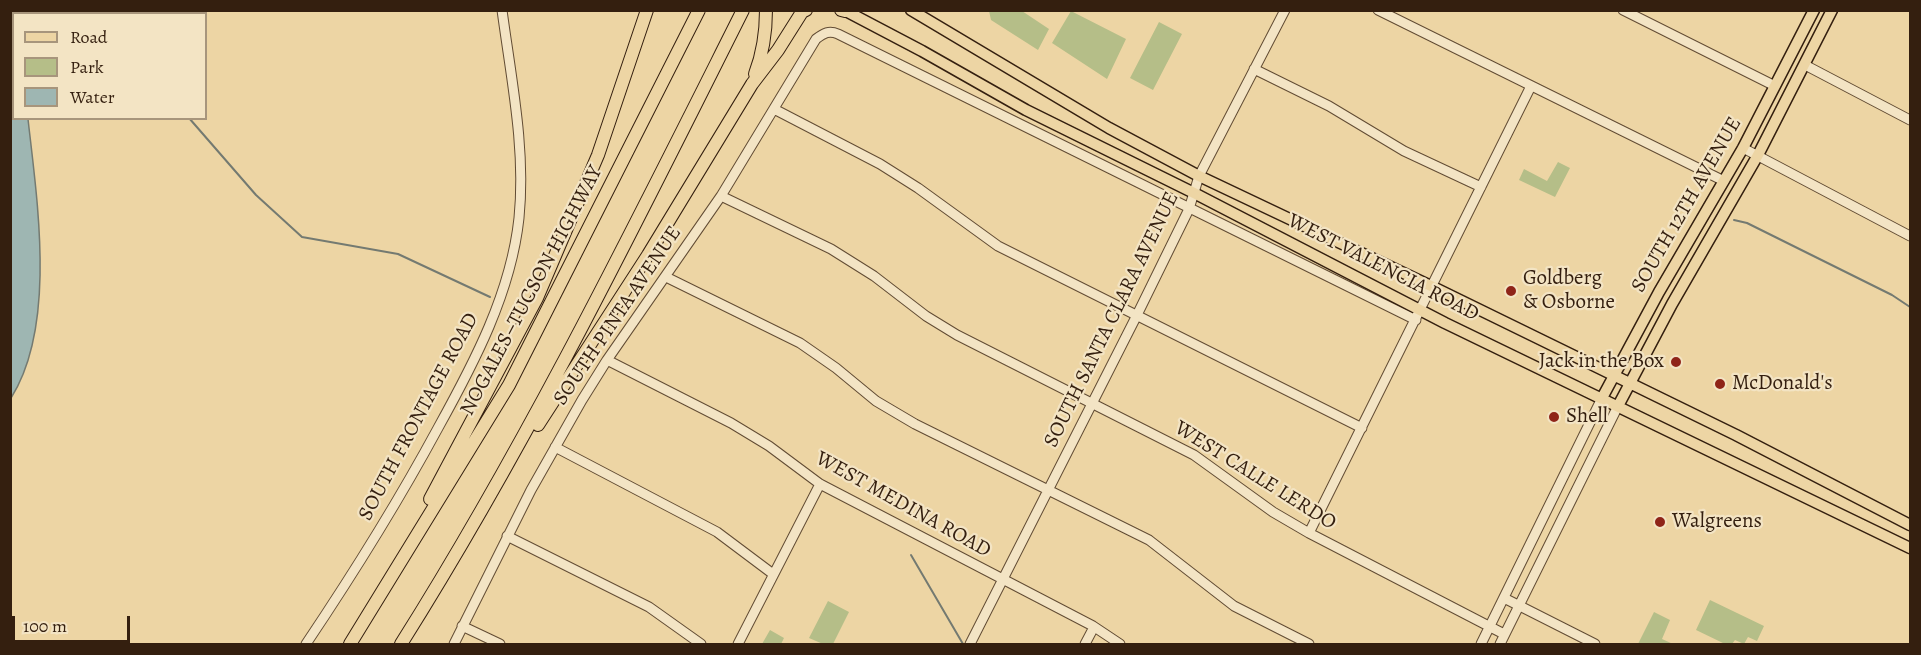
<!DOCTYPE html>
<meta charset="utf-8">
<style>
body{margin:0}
#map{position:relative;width:1921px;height:655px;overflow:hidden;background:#edd5a4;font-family:Alegreya,serif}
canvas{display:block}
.frame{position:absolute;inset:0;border:12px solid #341f0f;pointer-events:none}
.legend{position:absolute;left:12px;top:12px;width:195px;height:108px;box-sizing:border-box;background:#f3e4c4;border:2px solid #a7957c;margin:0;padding:8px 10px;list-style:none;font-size:18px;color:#341f0f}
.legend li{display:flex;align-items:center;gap:12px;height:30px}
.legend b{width:30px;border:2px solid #a7957c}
.scale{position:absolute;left:12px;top:616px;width:118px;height:27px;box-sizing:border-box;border:3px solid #341f0f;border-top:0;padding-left:8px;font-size:18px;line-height:21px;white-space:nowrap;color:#341f0f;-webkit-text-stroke:4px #f3e4c4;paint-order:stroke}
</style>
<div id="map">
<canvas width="1921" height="655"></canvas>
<div class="frame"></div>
<ul class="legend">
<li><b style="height:8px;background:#edd5a4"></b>Road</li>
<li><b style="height:16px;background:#b5be88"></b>Park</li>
<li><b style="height:16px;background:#9eb6b2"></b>Water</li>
</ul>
<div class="scale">100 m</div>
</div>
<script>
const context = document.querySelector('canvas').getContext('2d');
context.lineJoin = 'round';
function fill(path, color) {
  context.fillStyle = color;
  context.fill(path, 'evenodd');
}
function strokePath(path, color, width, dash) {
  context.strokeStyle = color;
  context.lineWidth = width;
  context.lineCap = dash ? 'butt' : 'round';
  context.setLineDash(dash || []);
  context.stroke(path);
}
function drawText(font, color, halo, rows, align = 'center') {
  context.font = font + ' Alegreya,serif';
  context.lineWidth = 4.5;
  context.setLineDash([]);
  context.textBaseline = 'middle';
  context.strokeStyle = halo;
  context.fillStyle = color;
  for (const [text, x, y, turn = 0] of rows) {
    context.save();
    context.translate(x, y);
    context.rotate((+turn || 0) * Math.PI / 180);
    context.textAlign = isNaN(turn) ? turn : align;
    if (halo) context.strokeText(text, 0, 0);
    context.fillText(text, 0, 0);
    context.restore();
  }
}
const green = new Path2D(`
 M989 11H1022L1049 29 1038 50 991 20Z
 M1071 11 1126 39 1107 79 1052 43Z
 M1159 22 1182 34 1153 90 1130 78Z
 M1558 162 1570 168 1555 197 1519 180 1524 169 1547 181Z
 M1710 600 1764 626 1757 641 1748 637 1744 644 1735 640 1732 644H1725L1696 630Z
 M828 601 849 612 833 644H823L809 638Z
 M1654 612 1670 620 1662 639 1673 644H1638Z
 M770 630 784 638 781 644H762Z`);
const water = new Path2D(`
 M11 10 45 11 44 13 14 14V118L28 119C37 200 57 325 11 398Z`);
const stream = new Path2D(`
 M99 10 100 14
 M189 118 256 195 302 237 398 254 490 297
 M1734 220 1747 223 1892 295 1910 307
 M911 555 963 644`);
const minor = new Path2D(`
 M1378 10 1724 181
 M1623 10 1775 86
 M1805 65 1910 120
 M1254 69 1329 106 1404 151 1481 187
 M774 109 880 164 918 188 998 246 1362 428
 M1743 148 1910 236
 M721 196 831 249 874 276 926 316 957 335 1194 455 1273 512 1309 533 1504 634
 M666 277 800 343 836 368 876 401 915 424 1149 540 1234 606 1309 644
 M607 360 731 423 769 446 820 484 1093 626 1120 644
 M555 447 717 532 773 574
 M1309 533 1531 86
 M507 536 649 607 701 644
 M1504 598 1595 644
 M462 626 500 644
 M306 644C353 574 398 502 438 428 474 363 511 293 519 218 526 149 511 78 502 10
 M454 644 531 490 582 400 607 360 721 196 816 39C824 33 829 30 838 34L1416 320
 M738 644 820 484
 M970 644 1137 315 1189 209 1199 176 1285 10
 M1085 644 1094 627
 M1481 644 1602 398
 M1500 644 1618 406`);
const major = new Path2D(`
 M844 10 922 51 1026 110 1194 193 1445 323 1910 548
 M911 10 1109 128 1199 176 1431 286 1736 435 1910 525
 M1602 398 1659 292 1743 148 1814 10
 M1618 406 1672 304 1758 155 1832 10`);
const highway = new Path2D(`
 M841 10 845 11
 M755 74C763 53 766 33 766 10
 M538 425 648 255 752 84 778 50 802 12 806 10
 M430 499 537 298 598 155 647 10
 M350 644 509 385 699 10
 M401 644C529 441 635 225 743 10`);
const markers = [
 [1511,291,6,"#8f2418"],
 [1676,362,6,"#8f2418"],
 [1720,384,6,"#8f2418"],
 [1554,417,6,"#8f2418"],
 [1660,522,6,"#8f2418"]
];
const streetNames = [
 ["SOUTH 12TH AVENUE",1687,205,-60],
 ["WEST VALENCIA ROAD",1383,268,27],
 ["NOGALES–TUCSON HIGHWAY",532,291,-62],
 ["SOUTH PINTA AVENUE",618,316,-56],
 ["SOUTH SANTA CLARA AVENUE",1112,320,-64],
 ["SOUTH FRONTAGE ROAD",419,417,-62],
 ["WEST CALLE LERDO",1255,476,32],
 ["WEST MEDINA ROAD",903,505,29]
];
const poiNames = [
 ["Goldberg",1523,279],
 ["& Osborne",1523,303],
 ["Jack in the Box",1664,362,"right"],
 ["McDonald's",1732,384],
 ["Shell",1566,417],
 ["Walgreens",1672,522]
];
fill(green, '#b5be88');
fill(water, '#9eb6b2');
strokePath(water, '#747a71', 1.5);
strokePath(stream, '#747a71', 2);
strokePath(minor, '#624c34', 11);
strokePath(major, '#341f0f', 13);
strokePath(highway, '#341f0f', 14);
strokePath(minor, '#f3e4c4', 9);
strokePath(major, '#edd5a4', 10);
strokePath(highway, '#edd5a4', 12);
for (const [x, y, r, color] of markers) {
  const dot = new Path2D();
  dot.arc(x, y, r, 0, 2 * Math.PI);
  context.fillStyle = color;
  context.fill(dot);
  strokePath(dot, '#f3e4c4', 2);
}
drawText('21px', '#341f0f', '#f3e4c4', streetNames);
drawText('21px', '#341f0f', '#f3e4c4', poiNames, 'left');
</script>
